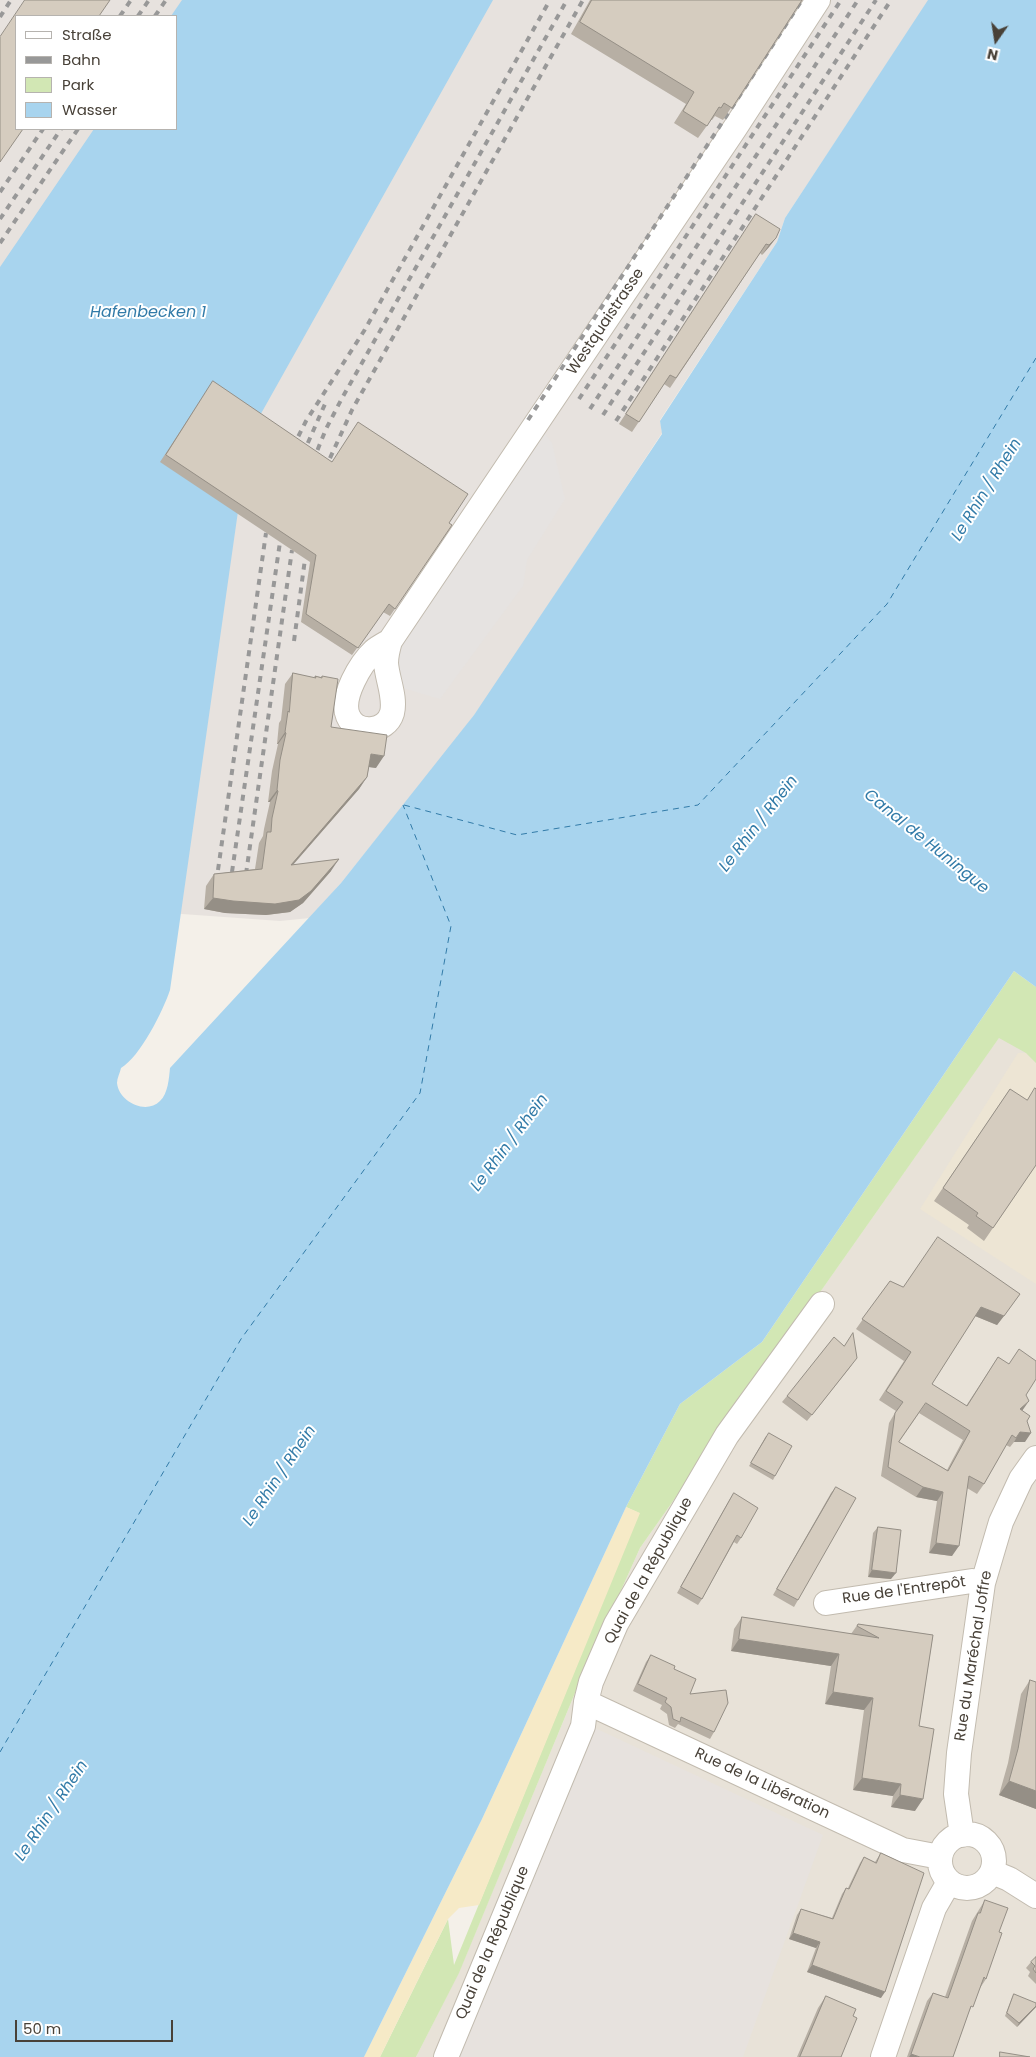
<!DOCTYPE html>
<meta charset="utf-8">
<style>
body{margin:0}
#map{position:relative;width:1036px;height:2057px;overflow:hidden;background:#f4f0e9;font-family:Poppins,sans-serif}
canvas{display:block}
.legend{position:absolute;left:15px;top:15px;width:162px;height:115px;box-sizing:border-box;background:#fff;border:1px solid #b6b3af;margin:0;padding:6px 9px;list-style:none;font-size:15px;color:#484138}
.legend li{display:flex;align-items:center;gap:10px;height:25px}
.legend b{width:25px;border:1px solid #b6b3af}
.north{position:absolute;left:971px;top:15px;width:50px;height:50px;-webkit-text-stroke:4px #fff;paint-order:stroke;rotate:193deg;font-size:14px;font-weight:700;line-height:20px;text-align:center;color:#484138}
.north::after{content:'';display:block;margin:auto;width:18px;height:22px;background:#484138;clip-path:polygon(50% 0,100% 100%,50% 72%,0 100%)}
.scale{position:absolute;left:15px;top:2020px;width:158px;height:22px;box-sizing:border-box;border:2px solid #484138;border-top:0;padding-left:6px;font-size:15px;line-height:18px;white-space:nowrap;color:#484138;-webkit-text-stroke:4px #fff;paint-order:stroke}
</style>
<div id="map">
<canvas width="1036" height="2057"></canvas>
<ul class="legend">
<li><b style="height:6px;background:#fff"></b>Straße</li>
<li><b style="height:6px;background:#989898"></b>Bahn</li>
<li><b style="height:14px;background:#d2e7b4"></b>Park</li>
<li><b style="height:14px;background:#a8d4ee"></b>Wasser</li>
</ul>
<div class="north">N</div>
<div class="scale">50 m</div>
</div>
<script>
const context = document.querySelector('canvas').getContext('2d');
context.lineJoin = 'round';
function fill(path, color) {
  context.fillStyle = color;
  context.fill(path, 'evenodd');
}
function strokePath(path, color, width, dash) {
  context.strokeStyle = color;
  context.lineWidth = width;
  context.lineCap = dash ? 'butt' : 'round';
  context.setLineDash(dash || []);
  context.stroke(path);
}
function drawText(font, color, halo, rows, align = 'center') {
  context.font = font + ' Poppins,sans-serif';
  context.lineWidth = 4;
  context.setLineDash([]);
  context.textBaseline = 'middle';
  context.strokeStyle = halo;
  context.fillStyle = color;
  for (const [text, x, y, turn = 0] of rows) {
    context.save();
    context.translate(x, y);
    context.rotate((+turn || 0) * Math.PI / 180);
    context.textAlign = isNaN(turn) ? turn : align;
    if (halo) context.strokeText(text, 0, 0);
    context.fillText(text, 0, 0);
    context.restore();
  }
}
const residential = new Path2D(`
 M1036 985V2057H416L459 1972 575 1693 640 1548Z`);
const industrial = new Path2D(`
 M0 0H929L785 218 777 242 660 420 662 433 489 695 451 746 341 883 310 918 280 921 182 914 0 885ZM16 16H176V129H16Z
 M595 1728 823 1835 743 2057H457L484 1999Z`);
const education = new Path2D(`
 M1018 1053H1026L1036 1063V1284L920 1209Z`);
const green = new Path2D(`
 M1014 971 1036 987V1063L1026 1053 999 1038 640 1548 575 1693 459 1973 416 2057H380L448 1919 454 1965 639 1513 626 1507 680 1404 762 1342Z`);
const sand = new Path2D(`
 M626 1507 640 1513 479 1905 459 1908 448 1919 380 2057H364L482 1819Z`);
const parking = new Path2D(`
 M543 431 552 443 565 499 527 560 523 586 440 699 403 688 391 660Z`);
const water = new Path2D(`
 M182 0H493L258 419 246 455 170 990C163 1011 140 1057 121 1068 120 1073 117 1078 117 1083 119 1102 146 1115 160 1101 168 1094 169 1078 170 1068L341 883 474 715 662 434 660 421 777 242 785 218 928 0H1036V987L1014 971 762 1342 680 1404 626 1507 482 1819 364 2057H0V267L94 129H176V16H171Z`);
const ferry = new Path2D(`
 M404 805 517 835 698 805 887 604 1036 358
 M0 1752 241 1339 420 1093 451 926 403 805`);
const minor = new Path2D(`
 M390 641C385 644 379 647 374 651 361 663 340 697 348 716 356 735 386 733 392 713 396 697 387 679 386 663 386 656 388 648 390 641L735 128 818 0
 M826 1603 972 1581 983 1583
 M586 1702 903 1850 940 1857
 M940 1861a27 27 0 1 1 54 0a27 27 0 1 1-54 0Z
 M962 1835 956 1794 959 1753 983 1583 1001 1522 1021 1479 1036 1458
 M992 1872 1009 1879 1036 1896
 M446 2057 583 1726 586 1702 591 1682 616 1624 727 1435 822 1304
 M883 2057 934 1908 949 1882`);
const rail = new Path2D(`
 M120 16 131 0
 M138 16 149 0
 M155 16 166 0
 M0 17 11 0
 M0 192 43 129
 M0 219 61 129
 M0 243 78 129
 M579 399 841 0
 M590 409 858 0
 M603 415 876 0
 M528 420 802 0
 M616 421 891 0
 M293 447 306 421 364 331 550 0
 M303 454 325 404
 M313 461 326 429 341 400 567 0
 M325 469 352 410 583 0
 M294 641 305 559
 M218 870 266 533
 M232 872 280 542
 M246 874 292 550`);
const wall = new Path2D(`
 M590 0H802L723 120 715 116 712 120H711L698 138 674 123 686 104 571 34Z
 M756 214 776 238 769 247 762 255 760 253 670 388 664 384 632 432 619 424Z
 M208 389 332 462 452 525 390 616 383 612 352 655 301 622 310 562 160 462Z
 M293 673 314 678 315 676 321 677 322 676 331 727 376 768 369 767 367 777 359 789 293 865 331 871 303 903 290 912 266 915 225 913 204 909 206 886 214 874 255 869 259 843 263 836 264 829 270 802H268L272 771 278 744H277L279 723 281 720 285 684Z
 M1010 1089 1036 1165 984 1241 967 1228 969 1225 934 1201Z
 M890 1281 903 1287 1020 1294 997 1325 975 1316 932 1384 966 1406 998 1357 1026 1395 1022 1411 1027 1421 1025 1442H1014L1010 1447 1006 1445 984 1484 977 1494 967 1488 952 1556 929 1553 937 1501 916 1497 881 1476 889 1423 896 1411 879 1400 904 1361 856 1329ZM919 1413 963 1440 947 1470 899 1442Z
 M852 1365 807 1421 782 1402 787 1396Z
 M766 1436 775 1476 773 1480 749 1466Z
 M836 1487 798 1600 794 1607 773 1595 831 1493Z
 M734 1493 741 1538 737 1544 734 1542 702 1599 698 1605 677 1593 730 1499Z
 M878 1527 891 1579 868 1577 873 1533Z
 M742 1617 851 1634 858 1624 933 1635 919 1726 915 1811 891 1807 893 1796 853 1790 864 1710 825 1704 831 1666 731 1651 734 1629Z
 M651 1655 674 1669 714 1732 710 1739 678 1724 675 1728 669 1725 667 1714 660 1709 662 1705 633 1691 646 1662Z
 M1030 1680 1036 1809 999 1795 1008 1763 1021 1694Z
 M881 1853V1998L807 1972 816 1948 789 1939 797 1915 801 1909 832 1918 842 1894 846 1888H848L860 1863 864 1857 875 1862Z
 M985 1900 999 1932 986 1979 980 1988 968 2014 953 2057H907L927 2001 933 1993 945 1997 972 1921Z
 M1036 1957V1984L1028 1976 1030 1972 1026 1968 1031 1962Z
 M1014 1994 1036 2007 1017 2027 1005 2016 1012 1998Z
 M826 1996 853 2016 841 2057H797L818 2008Z`);
const shadedWall = new Path2D(`
 M776 238 769 247 762 255 769 245Z
 M285 732 286 733 278 744H277Z
 M371 754 384 756 376 768 362 766Z
 M367 777 359 789 283 876 291 865Z
 M277 790 278 791 270 802H268Z
 M339 859 331 871 303 903 290 912 266 915 225 913 204 909 213 898Z
 M981 1307 1004 1316 997 1325 975 1316Z
 M1029 1401 1022 1411 1020 1409Z
 M1020 1432 1031 1433 1025 1442H1014Z
 M923 1487 943 1492 937 1501 916 1497Z
 M936 1543 959 1546 952 1556 929 1553Z
 M872 1570 896 1573 891 1579 868 1577Z
 M739 1639 839 1654 831 1666 731 1651Z
 M833 1692 873 1698 864 1710 825 1704Z
 M862 1778 901 1784 893 1796 853 1790Z
 M1009 1781 1036 1791V1809L999 1795Z
 M900 1795 923 1799 915 1811 891 1807Z
 M793 1933 820 1942 816 1948 789 1939Z
 M812 1965 885 1992 881 1998 807 1972Z
 M1036 2006V2007L1017 2027 1019 2023Z
 M911 2054 920 2057H909Z`);
const building = new Path2D(`
 M25 0H110L99 16H16V129H23L0 162V37Z
 M592 0H802L732 108 724 103 721 108 719 107 707 126 683 111 694 92 580 22Z
 M756 214 780 229 776 238 769 245 766 244 676 378 670 375 639 422 626 414Z
 M213 381 332 462 358 422 468 494 449 523 452 525 395 609 389 604 358 648 306 614 316 555 166 455Z
 M293 673 316 678 315 676 322 678V676L338 679 331 727 387 735 384 756 371 754 367 777 291 865 339 859 311 891 299 900 275 904 233 901 213 898 214 874 262 869 267 832H271L272 818 278 791 277 790 280 760 286 733 285 732 288 711 289 712Z
 M1035 1088 1036 1089V1165L993 1228 976 1216 978 1213 943 1188 1010 1089 1027 1100Z
 M938 1237 1020 1294 1004 1316 981 1307 932 1384 967 1406 998 1357 1009 1364 1019 1349 1036 1361V1379L1026 1395 1029 1401 1020 1409 1030 1416 1027 1421 1031 1433 1020 1432 1016 1438 1012 1435 984 1484 969 1476 959 1546 936 1543 943 1492 923 1487 888 1467 895 1413 903 1402 886 1391 911 1352 862 1319 890 1281 903 1287ZM926 1403 970 1431 948 1471 899 1442Z
 M853 1333 857 1358 812 1415 787 1396 834 1337 844 1346Z
 M769 1433 792 1446 775 1476 751 1463Z
 M836 1487 856 1498 798 1600 777 1589Z
 M734 1493 758 1508 741 1538 737 1535 702 1599 681 1587Z
 M878 1527 901 1530 896 1573 872 1570Z
 M742 1617 879 1638 857 1626 858 1624 933 1635 919 1726 934 1729 923 1799 900 1795 901 1784 862 1778 873 1698 833 1692 839 1654 739 1639Z
 M651 1655 675 1666 674 1669 696 1679 690 1694 726 1690 728 1703 714 1732 681 1717 680 1722 673 1719 671 1707 665 1702 667 1698 638 1684Z
 M1030 1680 1036 1682V1791L1009 1781 1018 1749Z
 M881 1853 924 1873 885 1992 812 1965 820 1942 793 1933 801 1909 833 1919 846 1888 849 1889 864 1857 876 1863Z
 M985 1900 1008 1908 999 1932 1002 1933 986 1979 984 1977 973 2007 971 2006 953 2057H920L911 2054 933 1993 948 1998 978 1913H980Z
 M1036 1957V1973L1033 1969 1035 1966 1031 1962Z
 M1014 1994 1036 2003V2006L1019 2023 1007 2013Z
 M826 1996 856 2009 853 2016 857 2018 841 2057H800Z
 M1000 2052 1030 2057H1000Z`);
const streetNames = [
 ["Westquaistrasse",606,322,-56],
 ["Quai de la République",649,1571,-61],
 ["Rue de l'Entrepôt",904,1591,-8],
 ["Rue du Maréchal Joffre",974,1656,-81],
 ["Rue de la Libération",762,1784,25],
 ["Quai de la République",493,1943,-67]
];
const waterNames = [
 ["Hafenbecken 1",148,313],
 ["Le Rhin / Rhein",987,490,-58],
 ["Le Rhin / Rhein",759,824,-52],
 ["Canal de Huningue",926,842,39],
 ["Le Rhin / Rhein",510,1143,-53],
 ["Le Rhin / Rhein",280,1476,-56],
 ["Le Rhin / Rhein",52,1811,-56]
];
fill(residential, '#e8e2d8');
fill(industrial, '#e7e2de');
fill(education, '#ede5d4');
fill(green, '#d2e7b4');
fill(sand, '#f6eac7');
fill(parking, '#e6e3e1');
fill(water, '#a8d4ee');
strokePath(ferry, '#327ba8', 1, [6, 5]);
strokePath(minor, '#c2bbaf', 26);
strokePath(minor, '#fff', 24);
strokePath(rail, '#989898', 4, [6, 6]);
fill(wall, '#b7afa4');
fill(shadedWall, '#958f86');
fill(building, '#d5ccbf');
strokePath(building, '#958f86', 1);
drawText('15px', '#484138', '#fff', streetNames);
drawText('italic 16px', '#327ba8', '#fff', waterNames);
</script>
